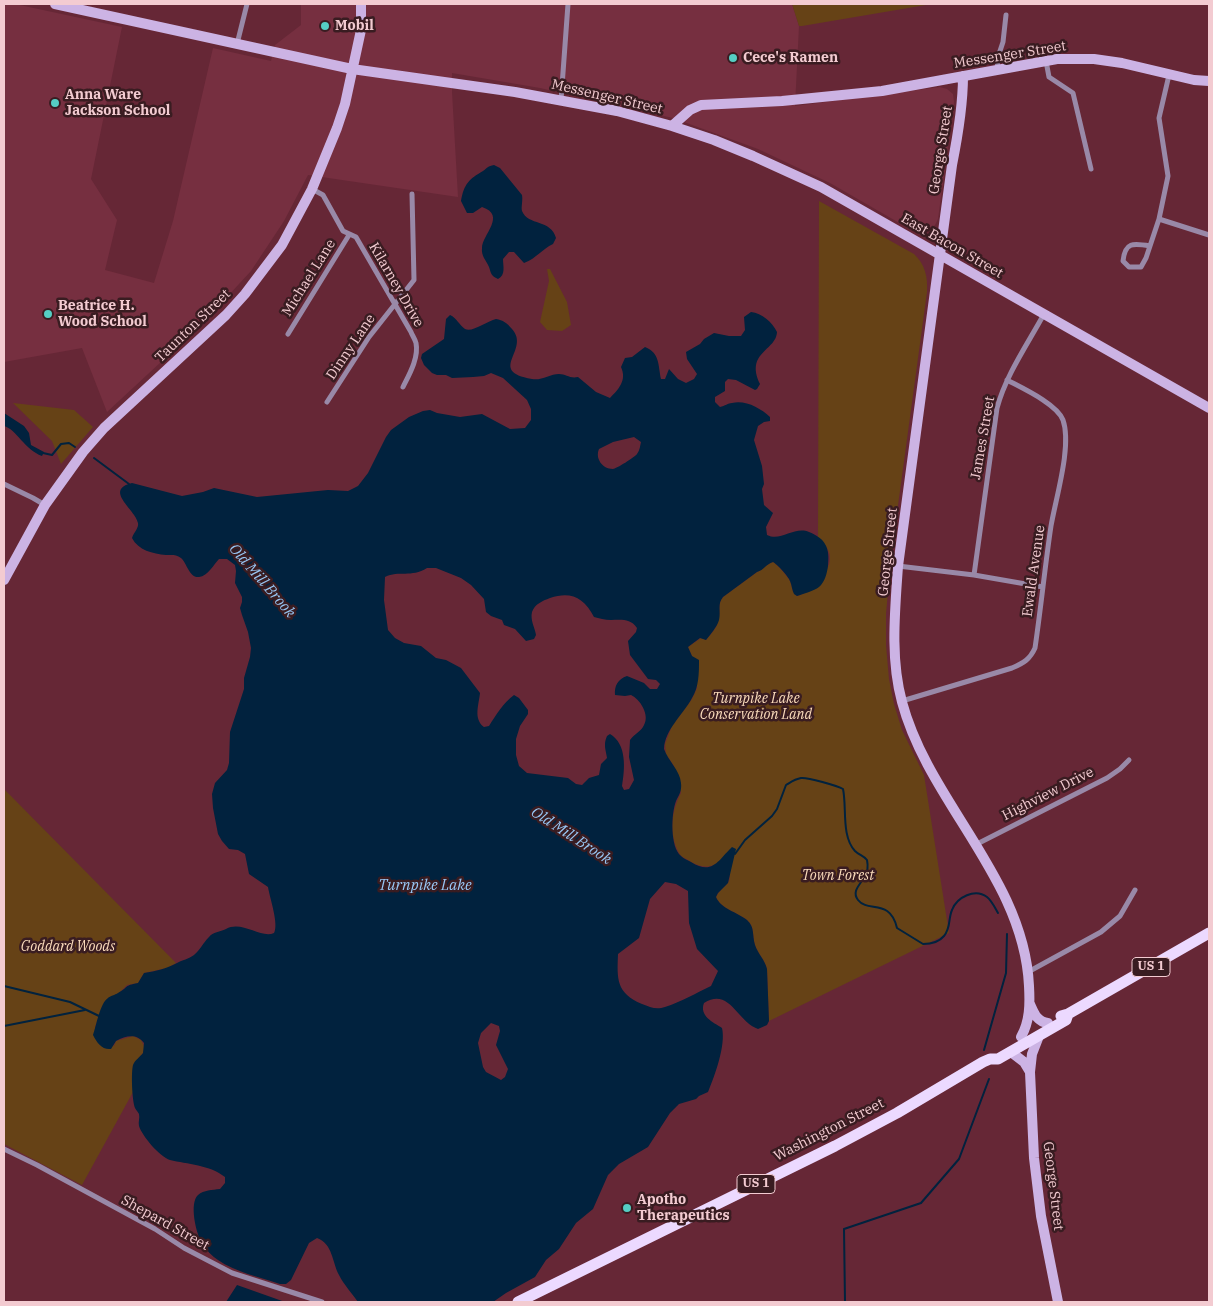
<!DOCTYPE html>
<style>
body{margin:0}
#map{position:relative;width:1213px;height:1306px;overflow:hidden;background:#662736;font-family:"IBM Plex Serif",serif}
canvas{display:block}
.frame{position:absolute;inset:0;border:5px solid #f3cbd1;pointer-events:none}
</style>
<div id="map">
<canvas width="1213" height="1306"></canvas>
<div class="frame"></div>
</div>
<script>
const context = document.querySelector('canvas').getContext('2d');
context.lineJoin = 'round';
function fill(path, color) {
  context.fillStyle = color;
  context.fill(path, 'evenodd');
}
function strokePath(path, color, width, dash) {
  context.strokeStyle = color;
  context.lineWidth = width;
  context.lineCap = dash ? 'butt' : 'round';
  context.setLineDash(dash || []);
  context.stroke(path);
}
function drawText(font, color, halo, rows, align = 'center') {
  context.font = font + ' "IBM Plex Serif",serif';
  context.lineWidth = 5;
  context.setLineDash([]);
  context.textBaseline = 'middle';
  context.strokeStyle = halo;
  context.fillStyle = color;
  for (const [text, x, y, turn = 0] of rows) {
    context.save();
    context.translate(x, y);
    context.rotate((+turn || 0) * Math.PI / 180);
    context.textAlign = isNaN(turn) ? turn : align;
    if (halo) context.strokeText(text, 0, 0);
    context.fillText(text, 0, 0);
    context.restore();
  }
}
const built = new Path2D(`
 M4 4H15L122 27 91 179 117 220 105 270 154 283 173 221 213 48 271 61 275 45 301 25V4H792L799 26 795 106 940 87 947 89 953 94 954 102 938 219 935 225 928 231 915 232 830 183 758 149 673 118 540 88 452 73V92L458 197 308 175 284 221 251 271 202 324 107 412 82 348 4 362Z`);
const green = new Path2D(`
 M792 4H927L926 5 802 26H799Z
 M819 201 914 254C925 264 928 277 927 292L891 557 886 614V645L889 679 894 704 902 730 924 775 949 933 769 1021 767 969C765 960 758 954 755 945 752 935 755 927 747 920 737 912 721 909 716 897 719 891 722 889 727 884 734 877 726 866 723 858 712 870 700 868 688 860 685 858 681 857 679 853 669 835 671 811 681 793L674 766 666 754 665 744 672 726 692 699 697 688 692 656 688 647 701 638 706 640C710 635 716 629 718 622 721 613 717 604 723 597L757 572C763 570 766 564 773 562 777 564 788 577 790 581 793 587 791 592 797 596 806 594 811 588 817 582 832 567 836 553 818 538Z
 M547 269H550L567 302 571 325 562 331 547 330 540 322 549 281Z
 M13 403 74 410 93 427 61 464 52 441Z
 M4 789 176 963 167 968 144 973 138 983 127 985 119 993 105 1001 95 1027 114 1046 116 1041 133 1036 141 1040 145 1048 143 1053 137 1060 133 1068V1092L82 1185 4 1144Z`);
const water = new Path2D(`
 M494 165 500 168 522 195C523 200 521 207 522 211 528 226 551 219 556 238L553 244C542 249 537 258 524 263L514 252H509L503 259C503 266 506 275 498 279 491 276 491 273 489 267 486 260 481 256 482 248 482 235 507 215 482 207L473 213H467L461 201C464 184 469 179 483 171 487 168 488 166 494 165Z
 M751 312C762 313 772 322 777 332 776 351 745 352 760 384L757 389 755 390 736 380 728 379 725 382V391L715 397V402L720 407C725 406 728 403 732 403 746 400 760 408 770 417V421L764 422 758 426 754 440 762 466 764 484 762 489 764 505 773 513 766 527 767 535C781 542 794 526 809 532 826 539 830 548 828 566 827 573 825 582 819 587 814 591 803 594 797 596L794 594C792 590 792 586 790 581 789 577 777 564 773 562 766 564 764 570 757 572L723 597C717 604 721 611 719 620 717 627 710 635 706 640L700 638 688 647 692 656 699 660C699 673 699 687 692 698 683 715 665 729 664 749 668 761 680 770 681 783 682 791 679 795 676 801 671 814 670 847 681 856 684 859 688 860 691 862 713 876 719 859 732 847L736 849 728 883 718 893 716 897C721 909 737 912 747 920 755 927 752 935 755 945 758 954 765 960 767 969L769 1021 767 1025 758 1029C737 1022 730 987 704 1003 699 1016 713 1022 722 1028 726 1045 715 1075 708 1092L699 1096 696 1099 679 1104 670 1113 648 1147 619 1164 608 1175 593 1209 576 1223 559 1249 546 1260 535 1277 506 1293 493 1302H358C352 1293 344 1285 339 1275 332 1262 333 1244 317 1238L309 1243 291 1280 286 1284H280C260 1277 235 1272 218 1260 212 1256 206 1250 202 1243 196 1234 189 1203 198 1195 204 1190 212 1190 220 1189L225 1183V1177C210 1165 187 1164 170 1160 160 1157 142 1136 139 1126 138 1122 140 1118 139 1114 138 1112 136 1110 135 1108 132 1100 131 1073 133 1065 135 1060 140 1057 143 1053L144 1043C136 1033 126 1036 116 1041L111 1049C102 1050 97 1043 93 1035 96 1027 100 1003 108 998 110 996 115 995 118 993 130 986 123 986 138 983L144 973C156 971 166 969 177 963 182 960 189 959 194 955 200 950 203 943 209 937 213 932 220 932 226 929 242 920 261 939 274 933 279 924 270 899 268 887L249 874 245 854 238 850 229 849 222 841 218 834 213 808 212 794 215 783 227 770 229 763 230 732 244 689V678L250 657 251 648 248 632 242 615 240 608 242 602V597L235 583 236 571 235 565 227 559H219C214 564 208 576 199 577 189 578 187 563 181 558 176 554 171 555 166 555 153 554 138 550 132 538 134 532 139 528 138 523 136 510 103 490 132 483L182 496 203 492 214 488 257 497 328 490 348 491 358 486 368 473 386 437 391 430 409 417 423 411 430 410 437 413 460 417 482 414 510 429 525 428 531 420V409L527 400 503 378 491 373 484 376 473 377 452 378 446 375H437L432 373 424 365 421 358 422 354 444 339 446 319 450 315C457 318 459 325 465 329 472 333 487 321 496 319 503 320 507 323 512 329 531 350 486 371 532 379 541 381 550 374 559 374 566 374 570 379 578 377L596 392 610 398C619 389 627 380 621 367L625 358 632 357 645 347C660 353 658 365 661 379H665L669 369 678 379 686 383 694 379 697 374 687 359 686 352 700 344 704 339 714 333 729 336H741L745 330 744 317ZM634 437 641 442C640 446 640 450 637 454 635 457 616 469 613 469 602 469 595 458 599 449L613 442ZM427 568H436L461 578 471 585 484 599 486 612 491 616 502 620 504 625 515 629 526 641 534 639 536 635C535 628 530 620 532 612 535 604 542 601 550 598 570 591 584 597 594 617 599 618 605 620 611 620 621 620 630 618 637 628L636 632 628 641 630 655 648 679 656 680 660 684 657 689H650L644 683 627 676C618 679 614 686 615 695L625 696 631 695C640 699 650 715 644 725 642 731 634 734 630 740L629 757 634 780 629 789 624 790 622 786C625 769 627 744 610 734L607 736C603 745 606 750 607 758L601 764 599 775 589 778 582 785 576 784 568 778 527 773 519 766 516 755V739L520 726 528 714V710L519 698 514 695C503 703 496 715 489 726L484 727C473 719 479 704 480 693L461 668 446 660 436 658 421 646 404 643 395 638 388 630 384 600 385 577C399 570 411 578 427 568ZM665 882 676 884 688 891 689 923 697 949 718 971 711 986C696 993 681 1002 665 1007 656 1010 650 1007 642 1004 616 993 617 979 618 954L639 938 650 899ZM491 1023 499 1026 500 1031 496 1045 508 1069 505 1077 501 1080 486 1072 483 1067 478 1043 481 1033Z
 M4 413 24 426 29 433 31 445 44 452 42 456C25 450 16 429 4 426Z
 M237 1285 285 1302H226Z`);
const stream = new Path2D(`
 M43 453 52 455 61 444 69 443 75 447
 M94 458 129 484
 M735 854 745 840 772 816 777 809 786 785C791 782 795 779 801 778 807 777 838 786 843 789 847 807 841 836 855 851 859 855 864 856 867 860 868 865 868 871 865 876 861 884 851 891 858 900 868 913 890 898 897 928L923 944C931 944 939 942 944 936 951 928 948 919 952 910 957 897 975 888 987 897 992 901 995 908 998 913
 M4 986 70 1002 99 1016
 M4 1026 85 1010
 M984 1050 1006 973 1007 934
 M845 1302 844 1229 921 1203 959 1159 989 1079`);
const street = new Path2D(`
 M237 44 247 4
 M1046 61 1049 77 1073 93 1091 169
 M998 69 997 60 1003 42 1006 15
 M561 100 568 4
 M312 189 323 195 343 231 356 237 411 332C412 335 415 339 416 343 419 358 409 375 403 387
 M1159 219 1209 235
 M1150 246C1133 243 1125 242 1123 261L1129 267H1141L1146 258 1159 219 1168 176 1159 118 1169 75
 M288 334 349 235
 M327 402 369 337 414 280 412 194
 M4 484 33 498 45 505
 M898 566 974 575 1043 587
 M974 575 997 408C1006 375 1027 345 1044 314
 M902 701 1012 668C1024 663 1030 659 1035 648 1041 607 1045 566 1051 526 1056 497 1072 446 1063 420 1057 404 1022 388 1007 380
 M975 845 1107 778 1120 769 1129 760
 M1028 972 1101 932 1120 916 1135 890
 M4 1149 37 1165 155 1229 184 1248 232 1273 322 1302`);
const secondary = new Path2D(`
 M55 4 352 69 515 92 617 111 672 126 714 140 753 156 821 187 1209 408
 M963 76C963 106 958 135 952 165L898 566C895 611 890 658 902 702 929 803 1024 878 1029 986 1030 1004 1030 1021 1021 1037
 M672 126 690 110 701 105 782 101 882 91 1057 59H1094L1122 63 1194 80 1209 81
 M4 580 45 505 83 452 104 428 226 315 245 294 282 245 312 189 337 128 345 104 361 30V4
 M1030 1004C1034 1013 1037 1022 1048 1023
 M1039 1036 1032 1054 1030 1072 1034 1158 1041 1216 1058 1302
 M1011 1052 1024 1062 1030 1072`);
const primary = new Path2D(`
 M1061 1016 1068 1014 1209 933
 M518 1302 835 1146 897 1113 983 1062 990 1059H998L1066 1020 1068 1014`);
const markers = [
 [325,26,5,"#55cec4"],
 [733,58,5,"#55cec4"],
 [55,103,5,"#55cec4"],
 [48,314,5,"#55cec4"],
 [627,1208,5,"#55cec4"]
];
const shields = [
 [1151,967,38],
 [756,1184,38]
];
const shieldNames = [
 ["US 1",1151,967],
 ["US 1",756,1184]
];
const poiNames = [
 ["Mobil",335,26],
 ["Cece's Ramen",743,58],
 ["Anna Ware",65,95],
 ["Jackson School",65,111],
 ["Beatrice H.",58,306],
 ["Wood School",58,322],
 ["Apotho",637,1200],
 ["Therapeutics",637,1216]
];
const streetNames = [
 ["Messenger Street",1010,55,-9],
 ["Messenger Street",607,97,13],
 ["George Street",941,150,-81],
 ["East Bacon Street",952,246,30],
 ["Michael Lane",309,278,-58],
 ["Kilarney Drive",396,285,60],
 ["Taunton Street",193,326,-44],
 ["Dinny Lane",351,347,-56],
 ["James Street",983,438,-80],
 ["George Street",888,552,-84],
 ["Ewald Avenue",1034,571,-82],
 ["Highview Drive",1048,794,-27],
 ["Washington Street",829,1130,-27],
 ["George Street",1053,1186,83],
 ["Shepard Street",165,1223,29]
];
const parkNames = [
 ["Turnpike Lake",756,699],
 ["Conservation Land",756,715],
 ["Town Forest",838,876],
 ["Goddard Woods",68,947]
];
const waterNames = [
 ["Old Mill Brook",262,581,49],
 ["Old Mill Brook",571,836,33],
 ["Turnpike Lake",425,886]
];
fill(built, '#762f40');
fill(green, '#664216');
fill(water, '#01223e');
strokePath(stream, '#01223e', 2);
strokePath(street, '#9989a8', 5);
strokePath(secondary, '#ccb3e4', 10);
strokePath(primary, '#ecd9ff', 11);
for (const [x, y, r, color] of markers) {
  const dot = new Path2D();
  dot.arc(x, y, r, 0, 2 * Math.PI);
  context.fillStyle = color;
  context.fill(dot);
  strokePath(dot, '#391c21', 2);
}
for (const [x, y, w] of shields) {
  const box = new Path2D();
  box.roundRect(x - w / 2, y - 9.5, w, 19, 4);
  context.fillStyle = '#391c21';
  context.fill(box);
  strokePath(box, '#f3cbd1', 1);
}
drawText('bold 12px', '#f3cbd1', null, shieldNames);
drawText('bold 14px', '#f3cbd1', '#391c21', poiNames, 'left');
drawText('14px', '#f3cbd1', '#391c21', streetNames);
drawText('italic 14px', '#fbdcbc', '#391c21', parkNames);
drawText('italic 15px', '#98c7f5', '#391c21', waterNames);
</script>
